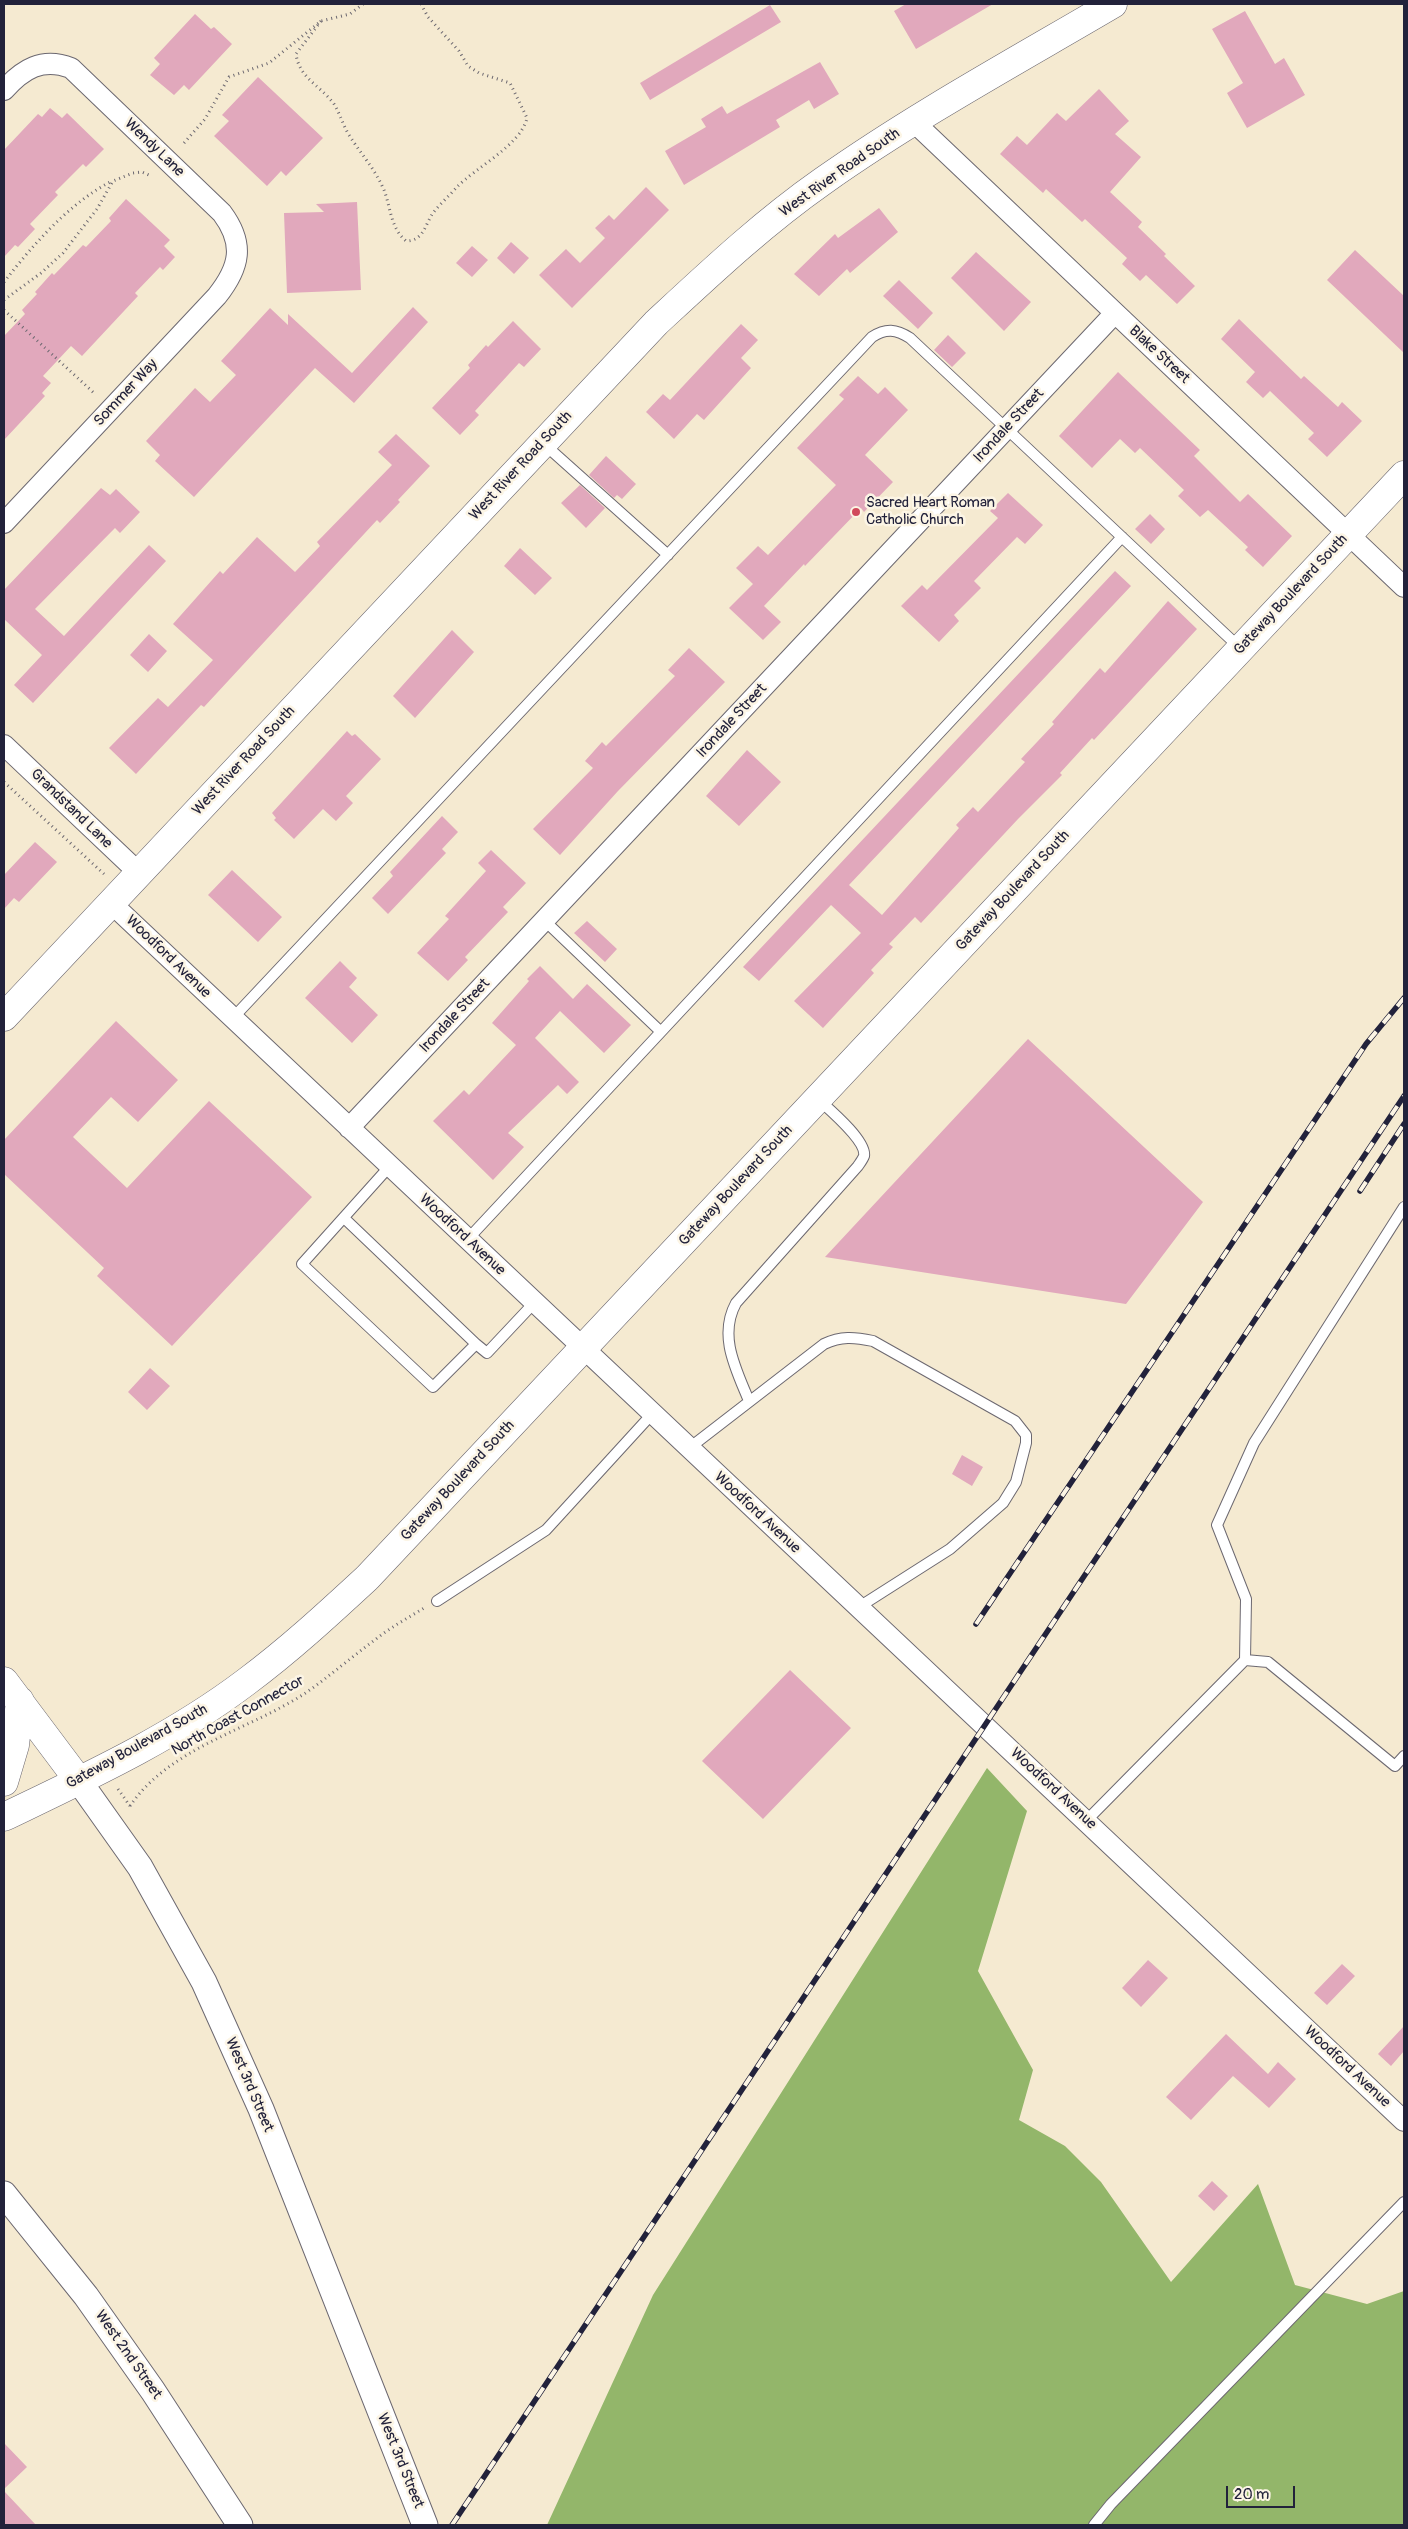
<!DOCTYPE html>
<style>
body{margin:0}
#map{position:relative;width:1408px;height:2529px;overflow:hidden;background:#f5ead1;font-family:Pangolin,sans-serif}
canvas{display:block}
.frame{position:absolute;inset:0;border:5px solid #22223b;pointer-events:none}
.scale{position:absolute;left:1226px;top:2486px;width:69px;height:22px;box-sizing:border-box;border:2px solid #22223b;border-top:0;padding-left:6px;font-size:15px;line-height:18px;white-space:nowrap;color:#22223b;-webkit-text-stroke:4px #fcf5e5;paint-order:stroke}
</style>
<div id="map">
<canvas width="1408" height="2529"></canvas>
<div class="frame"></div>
<div class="scale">20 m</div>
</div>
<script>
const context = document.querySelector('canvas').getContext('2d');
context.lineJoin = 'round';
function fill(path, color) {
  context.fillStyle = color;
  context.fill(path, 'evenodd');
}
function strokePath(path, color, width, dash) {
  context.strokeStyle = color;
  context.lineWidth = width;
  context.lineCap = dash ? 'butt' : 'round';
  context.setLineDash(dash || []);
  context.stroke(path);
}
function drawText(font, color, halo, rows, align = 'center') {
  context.font = font + ' Pangolin,sans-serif';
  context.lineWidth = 5;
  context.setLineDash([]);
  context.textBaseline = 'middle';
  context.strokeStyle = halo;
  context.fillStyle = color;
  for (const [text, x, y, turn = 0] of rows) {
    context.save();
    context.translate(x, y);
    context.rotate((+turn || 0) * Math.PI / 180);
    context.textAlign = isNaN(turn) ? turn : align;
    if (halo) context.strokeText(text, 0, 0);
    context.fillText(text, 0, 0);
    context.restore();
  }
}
const forest = new Path2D(`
 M987 1768 1027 1811 978 1971 1033 2070 1019 2120 1065 2146 1101 2182 1171 2282 1258 2184 1295 2285 1367 2304 1404 2291V2525H547L653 2295Z`);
const building = new Path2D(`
 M906 4H993L916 49 894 11Z
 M770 5 781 22 650 100 640 83Z
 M1245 11 1275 64 1284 58 1305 95 1247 128 1227 93 1243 83 1212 29Z
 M195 14 211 29 214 27 232 44 189 90 184 85 174 95 150 75 160 64 154 58Z
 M820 62 839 94 814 109 809 100 776 120 780 127 684 185 665 151 706 127 701 119 722 106 727 114Z
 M258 77 323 138 286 176 281 171 267 186 214 136 229 121 222 115Z
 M1099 89 1129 121 1115 134 1141 157 1110 192 1142 222 1138 227 1166 254 1164 256 1195 286 1177 304 1146 275 1140 281 1122 264 1127 258 1085 219 1082 222 1046 189 1043 193 1000 154 1017 136 1027 145 1057 113 1066 121Z
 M50 108 62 118 67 113 104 149 86 167 83 164 55 192 58 195 30 224 35 229 18 247 15 245 4 257V150L38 114 42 117Z
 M646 187 669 210 572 308 539 275 566 249 580 263 605 238 595 228 609 215 614 220Z
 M126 199 170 240 164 246 175 257 163 270 160 267 135 293 138 296 82 356 71 346 43 376 51 383 42 393 45 396 4 440V336L25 314 22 310 37 294 35 292 52 273 54 275 83 245 86 247 111 221 109 218Z
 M357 202 361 290 287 293 284 213 324 212 316 204Z
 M879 208 898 232 850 273 847 269 819 296 794 274 835 234 838 238Z
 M511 242 529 258 514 274 497 258Z
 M472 246 488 260 472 277 456 263Z
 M1355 250 1404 296V353L1327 280Z
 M976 252 1031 302 1004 331 951 278Z
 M899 280 933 313 918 329 883 296Z
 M413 307 428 322 354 403 315 368 194 497 155 461 160 455 146 441 195 388 210 402 236 375 221 361 270 308 288 325V314L352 373Z
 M1239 319 1301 379 1304 376 1338 407 1342 402 1362 421 1327 457 1308 439 1314 433 1270 391 1263 398 1246 382 1255 372 1221 339Z
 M513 321 541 349 524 367 519 363 475 411 479 415 460 435 432 408 470 368 468 365 486 345 488 347Z
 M741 324 758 340 741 358 751 368 704 420 697 414 674 439 646 412 663 394 670 400Z
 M948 335 966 353 952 367 934 350Z
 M1118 372 1200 450 1194 456 1240 502 1248 494 1292 536 1263 567 1245 550 1248 547 1208 510 1200 517 1178 496 1184 490 1140 448 1135 453 1120 439 1092 468 1059 436Z
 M858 376 878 394 885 387 908 410 865 455 893 482 864 512 861 508 805 566 804 564 764 606 781 622 763 640 729 608 753 584 736 568 758 546 768 555 836 485 797 448 844 399 839 395Z
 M396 434 430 466 398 500 400 502 380 523 377 520 204 707 201 705 136 774 109 748 158 698 168 707 213 660 173 624 220 571 223 574 257 537 295 572 320 546 317 542 392 465 378 452Z
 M606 456 636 484 622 499 617 495 614 498 589 475Z
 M580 485 605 508 586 528 561 503Z
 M101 488 110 495 116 489 140 512 120 533 115 528 35 609 64 636 149 545 166 561 33 703 14 685 42 655 4 619V590Z
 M1008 493 1043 525 1025 544 1017 537 974 581 981 588 954 615 959 621 939 642 901 606 922 585 927 590 998 518 990 511Z
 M1150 514 1165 529 1151 544 1135 529Z
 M520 548 552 578 535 595 504 566Z
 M1115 571 1131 586 849 885 882 915 959 828 956 825 973 807 978 812 1025 762 1021 759 1054 724 1052 722 1083 687 1100 668 1105 673 1168 601 1197 629 1094 740 1092 738 1060 773 1062 775 1018 819 921 923 915 917 889 944 893 947 871 970 874 973 823 1028 794 1001 861 933 831 905 759 981 743 967Z
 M452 630 474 652 415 718 393 696Z
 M149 634 167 651 148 672 130 655Z
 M689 648 725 682 618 791 560 855 533 829 593 768 585 761 602 742 606 746 675 676 668 670Z
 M347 731 352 736 355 734 381 759 346 796 353 803 336 821 323 809 294 839 274 820 276 818 272 813Z
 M747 750 781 782 739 826 706 796Z
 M442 816 458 832 442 849 446 853 388 914 372 898 393 876 390 872Z
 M35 842 57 862 19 902 14 898 4 909V875Z
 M491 850 526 883 503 907 508 912 465 957 468 960 448 981 417 953 449 919 445 916 486 871 478 863Z
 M232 870 282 917 258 942 208 895Z
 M587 921 617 949 605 962 574 933Z
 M340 961 357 978 349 987 378 1015 352 1043 305 998Z
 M540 966 573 999 587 984 631 1025 604 1053 560 1011 535 1038 579 1082 567 1094 558 1085 508 1133 524 1147 493 1180 433 1121 464 1090 469 1095 516 1045 492 1023 529 981 527 979Z
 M116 1021 178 1080 138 1122 111 1097 73 1137 127 1188 209 1101 312 1197 172 1346 97 1276 104 1268 4 1174V1140Z
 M1028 1039 1203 1202 1126 1304 825 1257Z
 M150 1368 170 1386 147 1410 128 1392Z
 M962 1455 983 1467 972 1486 952 1474Z
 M790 1670 851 1728 763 1819 702 1761Z
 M1148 1960 1168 1978 1141 2007 1122 1988Z
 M1342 1964 1355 1976 1327 2005 1314 1993Z
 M1404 2026V2051L1391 2066 1378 2054Z
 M1226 2034 1268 2074 1278 2062 1296 2079 1269 2108 1233 2076 1191 2120 1166 2097Z
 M1212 2181 1228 2196 1214 2211 1198 2196Z
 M4 2443 27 2467 4 2489Z
 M4 2491 36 2525H4Z`);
const path = new Path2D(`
 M321 21 296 54C299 78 321 86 334 104 340 114 343 125 349 135 361 154 375 169 384 190 391 208 390 227 406 241 424 241 425 224 433 213 440 204 449 196 457 187 475 168 521 145 527 118L510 83 479 73 468 66 459 51 428 17 421 4
 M184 143 205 119 229 77 269 63 321 21 350 14 363 4
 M4 282C33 245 69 203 112 181
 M4 300 41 273 63 253 97 209 113 181 133 173 142 172 149 175
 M4 310 94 393
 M4 782 104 874
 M118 1789 130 1806 129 1809
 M130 1806C170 1747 250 1730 307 1692 331 1675 353 1656 376 1639 391 1627 408 1618 424 1608`);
const service = new Path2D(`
 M544 444 668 555
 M545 921 660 1031
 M232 1019 872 337C886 328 896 329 910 338L1240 648
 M389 1167 302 1264 433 1387 476 1344 487 1353 534 1303
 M344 1218 476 1344
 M467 1240 1122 537
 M749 1401C736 1369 718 1336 736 1303L858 1166C860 1163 863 1159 864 1156 867 1141 829 1109 818 1099
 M688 1449 824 1344C841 1336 854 1337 873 1341L1015 1421 1026 1435V1443L1016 1482 1003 1503 950 1549 859 1607
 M437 1601 546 1530 652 1414
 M1245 1660 1268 1662 1395 1766 1404 1756
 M1087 1820 1245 1660 1246 1599 1217 1525 1254 1443 1404 1207
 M1094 2525 1111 2504 1404 2202`);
const minor = new Path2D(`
 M4 90C23 69 42 57 71 68L222 213C245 244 240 267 217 296L4 523
 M914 122 1404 587
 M4 745 139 873
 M111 903 1404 2121
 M349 1128 1115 313`);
const tertiary = new Path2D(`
 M79 1781 140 1867 204 1982 261 2109 425 2525
 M4 2194 86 2296 153 2391 240 2525`);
const secondary = new Path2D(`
 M4 1017 656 323C710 273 763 223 823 181 915 116 1016 61 1113 4
 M4 1681 79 1781
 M4 1782 15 1745 20 1701
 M4 1817C87 1777 172 1738 246 1682 289 1650 328 1614 367 1578L1404 475`);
const rail = new Path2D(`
 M1360 1191 1404 1124
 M976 1624 1366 1044 1404 998
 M452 2525 1404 1096`);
const markers = [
 [856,512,5,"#d1495b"]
];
const streetNames = [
 ["Wendy Lane",154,148,44],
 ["West River Road South",840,173,-35],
 ["Blake Street",1159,355,43],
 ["Sommer Way",126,393,-47],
 ["Irondale Street",1009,426,-47],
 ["West River Road South",521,466,-47],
 ["Gateway Boulevard South",1291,595,-47],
 ["Irondale Street",732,721,-47],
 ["West River Road South",244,761,-47],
 ["Grandstand Lane",71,809,44],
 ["Gateway Boulevard South",1013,891,-47],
 ["Woodford Avenue",168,957,44],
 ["Irondale Street",455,1016,-47],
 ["Gateway Boulevard South",736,1186,-47],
 ["Woodford Avenue",462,1235,43],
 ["Gateway Boulevard South",458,1481,-47],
 ["Woodford Avenue",757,1513,43],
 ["North Coast Connector",238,1716,-29],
 ["Gateway Boulevard South",137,1747,-29],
 ["Woodford Avenue",1053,1789,43],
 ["Woodford Avenue",1347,2067,43],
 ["West 3rd Street",249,2085,67],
 ["West 2nd Street",128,2355,55],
 ["West 3rd Street",400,2461,68]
];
const poiNames = [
 ["Sacred Heart Roman",866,503],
 ["Catholic Church",866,520]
];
fill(forest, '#93b66a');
fill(building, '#e1a8bc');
strokePath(service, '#6c6870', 12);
strokePath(minor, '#6c6870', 22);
strokePath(tertiary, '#6c6870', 27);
strokePath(secondary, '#6c6870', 29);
strokePath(path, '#6c6870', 3, [1, 4]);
strokePath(service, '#fff', 10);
strokePath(minor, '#fff', 20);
strokePath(tertiary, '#fff', 25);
strokePath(secondary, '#fff', 28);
strokePath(rail, '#22223b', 5.5);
strokePath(rail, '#fcf5e5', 4, [11]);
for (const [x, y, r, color] of markers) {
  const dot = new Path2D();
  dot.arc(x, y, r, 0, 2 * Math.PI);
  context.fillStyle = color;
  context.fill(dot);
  strokePath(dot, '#fcf5e5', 2);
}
drawText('15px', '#22223b', '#fcf5e5', streetNames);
drawText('15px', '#22223b', '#fcf5e5', poiNames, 'left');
</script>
